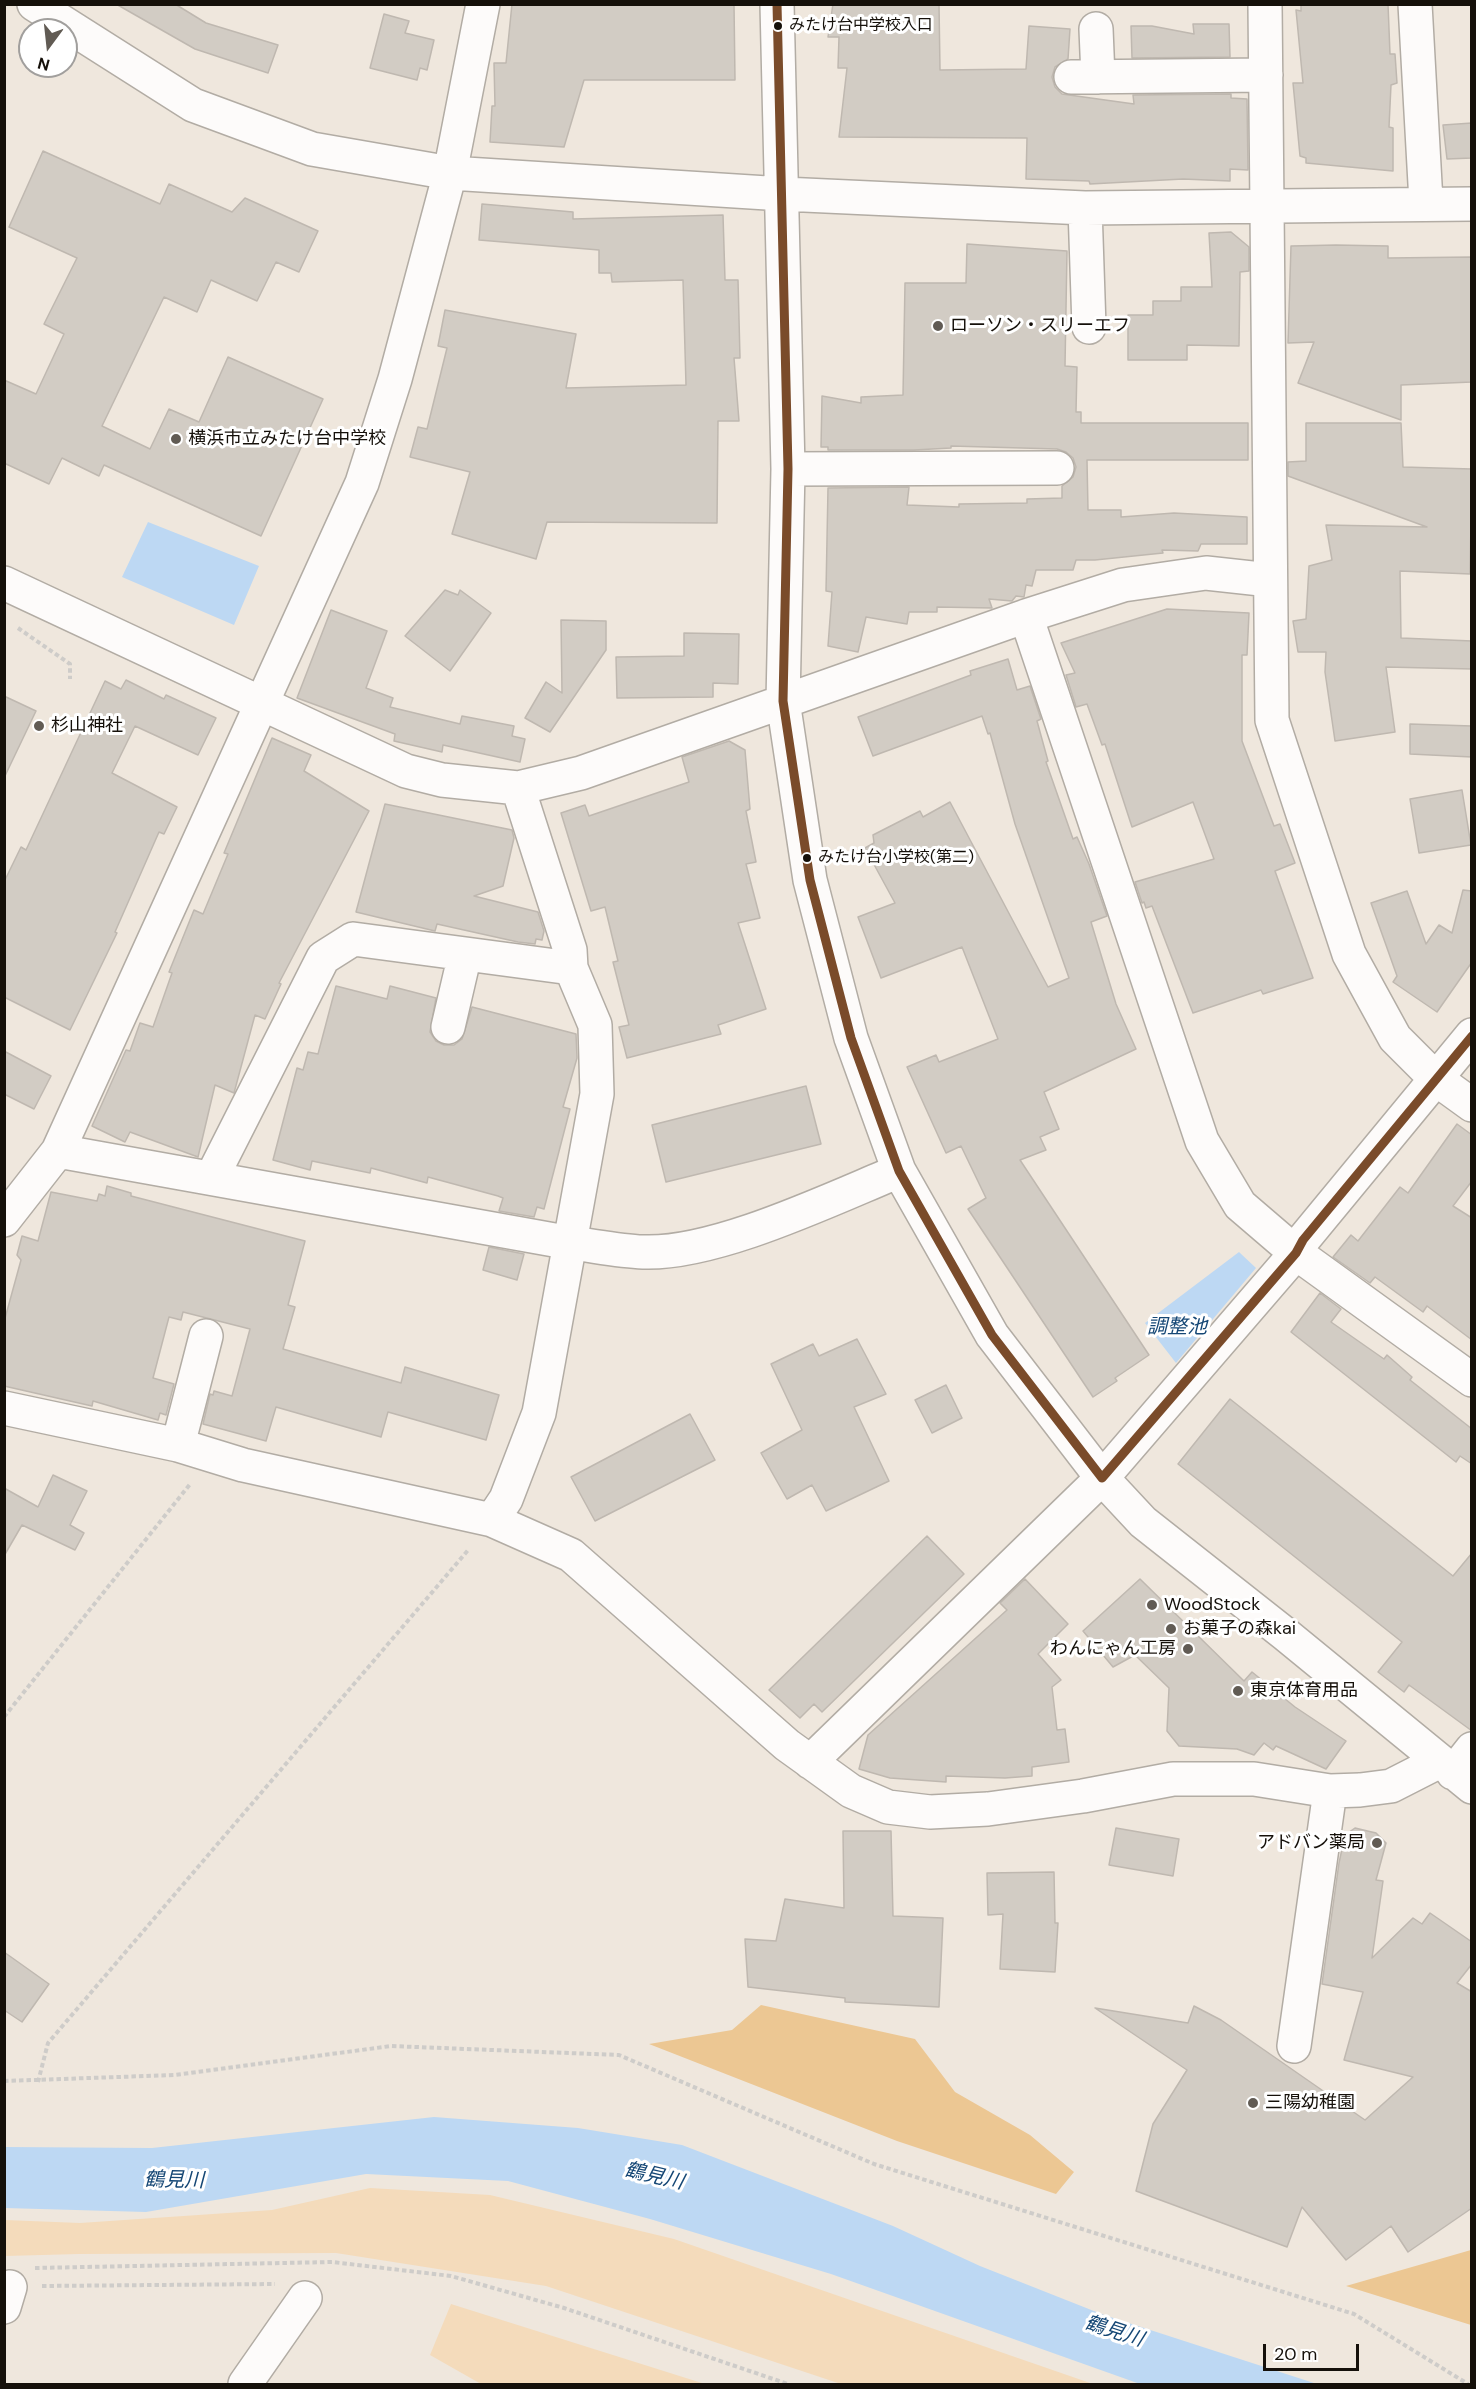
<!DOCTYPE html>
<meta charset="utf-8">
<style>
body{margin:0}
#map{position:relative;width:1476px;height:2389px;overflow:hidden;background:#efe7dd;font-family:"DM Sans",sans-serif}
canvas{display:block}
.frame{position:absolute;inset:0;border:6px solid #15100a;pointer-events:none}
.north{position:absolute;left:18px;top:18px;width:60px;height:60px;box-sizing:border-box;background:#fff;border:2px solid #a19f9d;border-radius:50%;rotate:195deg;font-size:16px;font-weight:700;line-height:24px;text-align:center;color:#15100a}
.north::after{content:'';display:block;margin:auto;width:21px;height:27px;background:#615b54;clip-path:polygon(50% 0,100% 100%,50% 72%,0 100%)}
.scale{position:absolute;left:1263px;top:2344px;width:96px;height:27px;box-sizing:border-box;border:3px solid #15100a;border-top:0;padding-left:8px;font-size:18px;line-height:21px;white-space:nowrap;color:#15100a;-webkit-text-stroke:4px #fff;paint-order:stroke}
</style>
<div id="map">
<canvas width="1476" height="2389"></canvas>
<div class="frame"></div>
<div class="north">N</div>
<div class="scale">20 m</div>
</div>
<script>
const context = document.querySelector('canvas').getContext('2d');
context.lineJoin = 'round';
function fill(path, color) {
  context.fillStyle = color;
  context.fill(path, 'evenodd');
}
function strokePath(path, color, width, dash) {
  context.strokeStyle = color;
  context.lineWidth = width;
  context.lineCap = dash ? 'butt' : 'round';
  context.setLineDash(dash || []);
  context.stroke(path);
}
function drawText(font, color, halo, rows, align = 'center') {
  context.font = font + ' "DM Sans","Noto Sans JP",sans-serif';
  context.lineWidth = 6;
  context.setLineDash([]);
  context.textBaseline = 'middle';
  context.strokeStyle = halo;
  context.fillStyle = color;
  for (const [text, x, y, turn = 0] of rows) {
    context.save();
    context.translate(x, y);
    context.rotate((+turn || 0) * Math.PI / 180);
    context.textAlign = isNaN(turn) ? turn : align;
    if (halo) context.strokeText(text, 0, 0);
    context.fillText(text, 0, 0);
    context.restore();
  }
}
const green = new Path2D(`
 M370 2188 490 2195 674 2239 1093 2384H841L546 2286 336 2253 79 2254 5 2256V2220L80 2223 272 2210Z
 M451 2304 705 2384H481L430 2355Z`);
const forest = new Path2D(`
 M761 2005 915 2039 955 2092 1030 2135 1074 2172 1056 2194 897 2141 649 2044 732 2030Z
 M1471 2250V2325L1346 2286Z`);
const water = new Path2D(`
 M148 522 259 566 234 625 122 577Z
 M1239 1252 1256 1268 1176 1363 1145 1323Z
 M434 2117 578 2128 682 2145 893 2226 980 2266 1104 2315 1317 2384H1140L831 2274 650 2219 508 2181 366 2174 146 2212 5 2208V2147L152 2148Z`);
const building = new Path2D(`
 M116 4H175L206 23 278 45 268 73 195 49Z
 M512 4H734L735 80H584L564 147 490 142 492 106H495L494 63H506Z
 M833 4H939L940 70 1026 69 1029 26 1070 29 1068 59 1055 67 1052 77 1055 87 1062 94 1134 104 1133 95 1231 94V98L1247 99 1248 170 1230 169V181L1183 179 1090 184 1089 181 1026 179 1027 138 839 137 847 68H838L839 37H828Z
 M1301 4H1388L1390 54H1395L1397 83 1391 85 1389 127 1393 128V171L1306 163V158L1300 156 1293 83H1303L1296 10 1301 11Z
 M384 14 409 21 405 33 434 40 427 70 420 68 417 80 370 68Z
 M1193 24H1229L1230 57 1132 58 1131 26H1152L1194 34Z
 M1472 123V158L1447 159 1443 125Z
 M43 151 160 204 169 184 232 212 245 198 318 231 299 272 276 262 257 301 211 280 197 312 164 297 102 426 150 449 169 409 199 422 228 357 323 399 261 536 104 465 99 476 62 458 49 484 4 463V380L36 394 64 334 44 324 77 258 9 227Z
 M482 204 573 212V219L723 215 725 280H738L740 358H734L739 421H718L717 523 547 522 536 559 452 534 470 472 410 457 418 427 427 429 447 348 438 346 445 310 576 334 566 388 686 385 683 280 612 282 611 273H599V250L479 240Z
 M1231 232 1249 247V271L1240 272 1239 346 1187 345V360H1128V315H1153V301H1181V287H1212L1209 233Z
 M967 244 1067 251 1065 366 1077 367 1076 412H1081V423H1248V460H1087L1088 510H1121V517L1174 513 1247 517V544H1201L1198 551 1162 550 1163 553 1095 560H1076L1073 570H1036L1032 586 1026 585 1024 597 1016 596 1012 601 989 599 992 608 937 607V612H909L907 624 866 617 858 652 828 646 832 592 826 591 828 488 909 487 907 505 959 507V504L1027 503V499L1062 498V486L1073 477 1076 467 1073 458 1066 452 1057 449 951 446V448L914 450H828V447H821L822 396 861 403V397L903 395 905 283H966Z
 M1336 245 1388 246V258L1472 257V382L1401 385V420L1298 383 1314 342 1288 343 1291 246Z
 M1306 423H1401L1403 467 1472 469 1470 574 1400 571 1401 638 1472 641V669L1386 667 1395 732 1335 741 1325 672 1326 652H1298L1293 621 1306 619 1309 566 1332 560 1326 525 1427 527 1288 476V462L1306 461Z
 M445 590 458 595 460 590 491 613 450 671 405 636Z
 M1167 609 1249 613 1247 655H1242V741L1274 826 1280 824 1295 863 1275 871 1313 978 1263 994 1261 990 1193 1013 1152 906 1146 908 1144 902 1142 903 1135 882 1214 859 1193 802 1132 827 1105 744 1102 745 1087 704 1076 707 1066 675 1075 673 1061 643Z
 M331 610 387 631 366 688 393 698 390 707 460 724 462 716 514 726 512 736 525 739 520 762 443 745 442 752 394 741 395 734 297 698Z
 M561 620 606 621V650L550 732 525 718 546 682 562 693Z
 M684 633 739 634 738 684 713 683V697L617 698 616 657 684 656Z
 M1008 659 1017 690 1030 686 1041 719 1037 721 1048 761 1046 762 1073 839 1077 837 1089 864 1107 916 1091 922 1116 1004 1136 1049 1044 1092 1059 1129 1040 1137 1046 1150 1020 1160 1149 1355 1115 1378 1117 1381 1093 1397 968 1209 986 1198 961 1146 946 1153 907 1067 936 1055 939 1062 998 1039 962 947 881 978 858 917 895 903 865 848 874 843 873 835 920 811 923 817 950 802 1048 987 1069 978 1015 824 990 733 988 734 982 716 873 756 858 717 971 675 970 671Z
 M126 680 164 699 166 695 216 718 198 755 135 726 112 773 177 807 164 834 159 832 115 932 117 933 70 1030 4 997V882L21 847 26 850 105 681 121 689Z
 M4 696 36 711 4 778Z
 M1410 724 1472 726V757L1410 754Z
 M272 738 311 755 304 771 369 811 279 983 281 984 265 1019 255 1015 234 1093 215 1085 198 1157 130 1132 125 1142 92 1126 126 1050 130 1051 140 1023 153 1027 172 973 169 972 194 910 203 914 228 854 224 853Z
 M729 741 745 750 750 809 746 811 756 862 746 864 760 918 738 923 766 1009 718 1025 721 1034 627 1058 619 1027 629 1025 613 962 618 961 605 907 591 911 561 813 585 805 589 816 689 782 682 757Z
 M1462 790 1471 845 1419 853 1410 799Z
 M385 804 512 830 514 838 503 886 474 896 538 912 544 931 542 940 536 939 535 944 518 942 437 924 435 931 356 912Z
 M1463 890 1472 891V962L1437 1012 1393 982 1397 976 1371 903 1407 891 1426 944 1439 925 1452 933Z
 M336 986 387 999 390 986 436 998 430 1032 436 1041 444 1045H454L462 1039 472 1007 576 1034 577 1058 563 1107 570 1109 544 1209 537 1207 534 1217 499 1211 503 1198 498 1196 428 1177 427 1183 371 1168 370 1173 312 1161 310 1170 273 1160 297 1068 303 1070 308 1052 318 1054Z
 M4 1051 51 1076 34 1109 4 1094Z
 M806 1086 821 1144 666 1182 652 1125Z
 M1457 1124 1472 1135V1181L1453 1206 1472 1218V1340L1427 1306 1423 1312 1375 1277 1370 1283 1333 1257 1351 1235 1358 1241 1400 1187 1408 1193Z
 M107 1186 131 1193V1196L305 1241 288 1305 295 1307 283 1349 401 1383 405 1367 499 1395 486 1440 388 1412 381 1437 276 1407 266 1441 203 1424 210 1394 213 1395 214 1391 232 1396 250 1329 183 1312 181 1320 169 1317 153 1378 174 1384 166 1415 160 1413 158 1420 93 1401 92 1406 4 1386V1322L21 1260 17 1255 22 1236 38 1241 51 1192 97 1201 99 1194 105 1196Z
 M489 1247 524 1254 517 1280 483 1270Z
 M1320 1293 1341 1309 1331 1322 1384 1359 1387 1355 1412 1377 1410 1380 1472 1429V1464L1460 1456 1456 1462 1291 1332Z
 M857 1339 886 1394 854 1407 889 1481 826 1511 812 1485 787 1499 761 1453 802 1430 771 1364 813 1344 819 1356Z
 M946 1385 962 1418 932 1433 915 1400Z
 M1230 1399 1453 1576 1472 1553V1731L1409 1685 1404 1692 1378 1672 1402 1642 1178 1464Z
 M690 1414 715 1460 595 1521 571 1477Z
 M53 1475 87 1491 70 1525 84 1533 75 1550 22 1525 4 1556V1488L38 1507Z
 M927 1536 964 1574 822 1712 814 1704 800 1718 769 1690Z
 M1025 1579 1068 1624 1038 1654 1061 1680 1052 1687 1057 1730 1065 1729 1069 1762 1032 1767V1776L1005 1778 946 1776V1782L890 1778 859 1769 868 1735 1007 1610 1000 1603Z
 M1140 1579 1244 1681 1252 1672 1295 1707 1346 1741 1326 1769 1276 1746 1273 1750 1264 1743 1254 1755 1237 1749 1179 1746 1167 1731 1169 1688 1135 1655 1113 1667 1083 1631Z
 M1116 1828 1179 1839 1173 1876 1109 1865Z
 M1355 1828 1376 1833 1386 1843 1376 1880 1383 1881 1372 1958 1413 1918 1422 1924 1430 1913 1472 1942V1964L1457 1983 1472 1992V2208L1408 2252 1391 2226 1346 2260 1302 2207 1287 2247 1136 2191 1153 2124 1187 2070 1095 2008 1188 2023 1194 2006 1221 2020 1365 2120 1413 2077 1344 2060 1363 1992 1322 1984 1339 1863 1345 1835Z
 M843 1831H891L893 1916 943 1918 939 2007 845 2002V1998L748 1987 745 1939 776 1941 785 1899 844 1908Z
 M1054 1872 1055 1923H1058L1055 1972 1000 1969 1003 1914 988 1915 987 1873Z
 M4 1952 49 1984 22 2022 4 2010Z`);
const path = new Path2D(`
 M18 628 70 664V679
 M4 1717 191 1483
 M4 2081 175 2075 391 2046 619 2055 874 2164 1354 2314 1468 2384
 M38 2082 48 2043 469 1549
 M35 2268 332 2262 451 2276 564 2308 788 2384
 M42 2286 275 2284`);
const minor = new Path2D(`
 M34 4 193 105 312 149 450 173 783 194 1085 208 1472 204
 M777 4 788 469 783 701 810 880 851 1038 899 1171 992 1335 1102 1478 1143 1522 1285 1634 1472 1787
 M1265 4 1272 720 1349 954 1395 1038 1436 1079 1472 1105
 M1415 4 1426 202
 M1096 29 1098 77
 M1071 77 1266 75
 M1085 208 1089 327
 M788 469 1057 468
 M4 583 406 771 442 780 518 788 581 773 1026 616 1123 585 1206 573 1270 580
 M1026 616 1202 1141 1240 1205 1296 1253 1472 1380
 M448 1027 465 954
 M58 1151 362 483 395 379 450 173 483 4
 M212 1177 323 958 353 939 571 968
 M4 1220 58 1151 571 1243C595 1246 619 1251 643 1252 715 1255 831 1199 899 1171
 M4 1408 178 1445 243 1465 492 1520 571 1555 787 1745 851 1791 888 1807 930 1812 988 1809 1083 1796 1173 1779H1254L1330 1791 1360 1790 1391 1786 1440 1761
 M178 1445 206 1336
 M492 1520 506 1499 539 1413 597 1094 595 1025 571 968 570 950 518 788
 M810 1762 1102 1478 1296 1253 1303 1240 1472 1035
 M1453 1773 1472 1749
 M1294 2046 1330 1791
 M4 2307 10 2287
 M245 2384 305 2298`);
const bus1 = new Path2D(`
 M777 4 788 469 783 701 810 880 851 1038 899 1171 992 1335 1102 1478
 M1102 1478 1296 1253 1303 1240 1472 1036`);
const markers = [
 [778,26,5,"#15100a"],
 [938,326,6,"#615b54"],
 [176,439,6,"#615b54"],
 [39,726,6,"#615b54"],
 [807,858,5,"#15100a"],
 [1152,1605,6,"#615b54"],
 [1171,1629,6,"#615b54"],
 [1188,1649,6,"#615b54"],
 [1238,1691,6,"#615b54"],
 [1377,1843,6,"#615b54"],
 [1253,2103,6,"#615b54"]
];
const busNames = [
 ["みたけ台中学校入口",789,26],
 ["みたけ台小学校(第二)",818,858]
];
const poiNames = [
 ["ローソン・スリーエフ",950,326],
 ["横浜市立みたけ台中学校",188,439],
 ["杉山神社",51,726],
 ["WoodStock",1164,1605],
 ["お菓子の森kai",1183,1629],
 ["わんにゃん工房",1176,1649,"right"],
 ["東京体育用品",1250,1691],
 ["アドバン薬局",1365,1843,"right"],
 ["三陽幼稚園",1265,2103]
];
const waterNames = [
 ["調整池",1177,1328],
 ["鶴見川",654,2177,13],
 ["鶴見川",174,2181,1],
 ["鶴見川",1114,2332,18]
];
fill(green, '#f4dbbb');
fill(forest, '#ecc793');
fill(water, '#bdd8f3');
fill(building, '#d2ccc4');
strokePath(building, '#bfb8b0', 1.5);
strokePath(minor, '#b2aca4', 36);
strokePath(path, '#ceccc9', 4, [4.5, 3]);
strokePath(minor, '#fdfbfa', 33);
strokePath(bus1, '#7a4b2a', 9);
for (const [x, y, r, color] of markers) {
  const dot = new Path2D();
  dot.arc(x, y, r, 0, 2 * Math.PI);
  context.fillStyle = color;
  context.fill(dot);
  strokePath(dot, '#fff', 2);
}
drawText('16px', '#15100a', '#fff', busNames, 'left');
drawText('18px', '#15100a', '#fff', poiNames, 'left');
drawText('italic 20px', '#154775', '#fff', waterNames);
</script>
